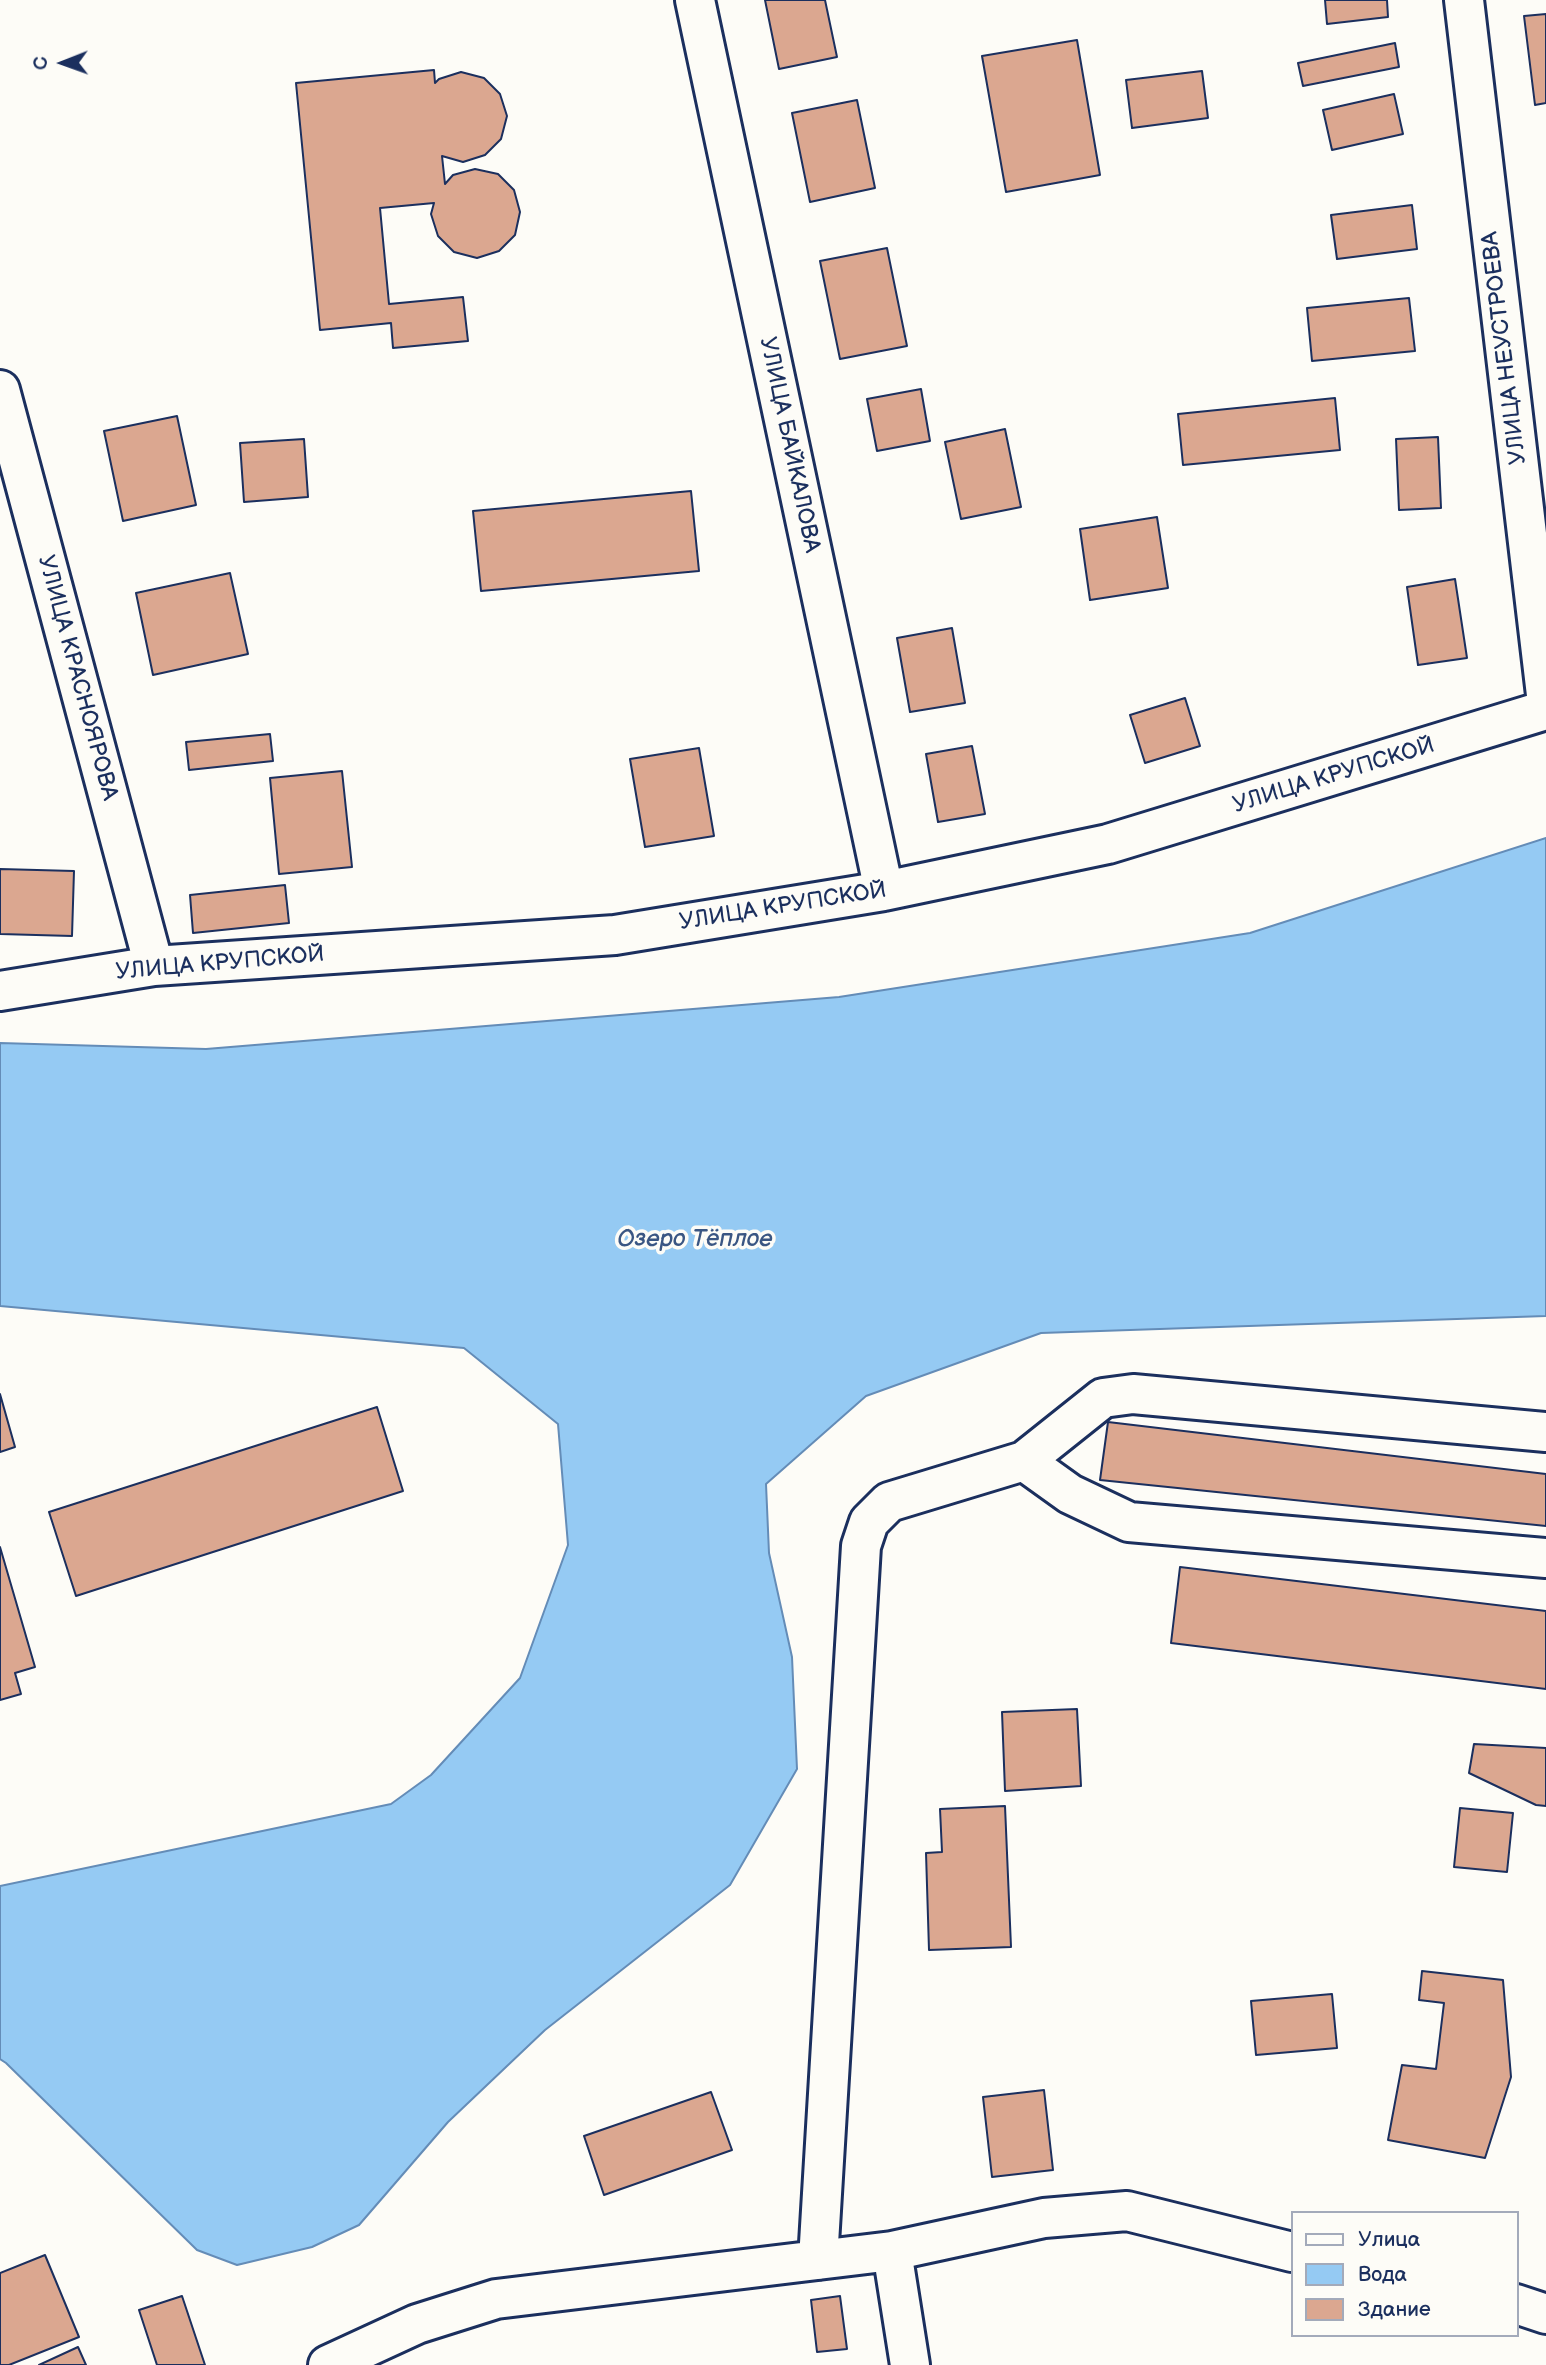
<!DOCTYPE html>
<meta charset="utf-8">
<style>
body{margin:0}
#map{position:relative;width:1546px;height:2365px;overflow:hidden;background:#fdfcf7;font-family:"Balsamiq Sans",sans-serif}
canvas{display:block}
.legend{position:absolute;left:1291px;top:2211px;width:228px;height:126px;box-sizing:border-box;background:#fdfcf7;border:2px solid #a3aaba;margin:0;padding:9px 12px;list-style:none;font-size:21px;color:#1b2f5e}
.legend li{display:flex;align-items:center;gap:14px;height:35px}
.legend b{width:35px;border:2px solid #a3aaba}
.north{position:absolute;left:28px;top:28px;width:70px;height:70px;-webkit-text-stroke:5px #fdfcf7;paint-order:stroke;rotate:269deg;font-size:19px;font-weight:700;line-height:28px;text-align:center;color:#1b2f5e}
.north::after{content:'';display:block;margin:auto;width:24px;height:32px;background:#1b2f5e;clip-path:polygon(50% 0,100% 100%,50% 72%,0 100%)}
</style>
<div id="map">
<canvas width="1546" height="2365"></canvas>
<ul class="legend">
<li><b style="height:9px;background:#fdfcf7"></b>Улица</li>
<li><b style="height:19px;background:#95caf3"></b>Вода</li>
<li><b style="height:19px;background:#dba790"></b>Здание</li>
</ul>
<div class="north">С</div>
</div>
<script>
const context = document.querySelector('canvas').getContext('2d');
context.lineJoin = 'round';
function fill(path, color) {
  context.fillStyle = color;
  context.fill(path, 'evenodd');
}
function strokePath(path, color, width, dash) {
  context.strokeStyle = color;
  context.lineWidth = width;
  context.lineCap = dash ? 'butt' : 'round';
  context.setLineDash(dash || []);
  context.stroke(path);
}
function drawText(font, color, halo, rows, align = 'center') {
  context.font = font + ' "Balsamiq Sans",sans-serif';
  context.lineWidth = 7;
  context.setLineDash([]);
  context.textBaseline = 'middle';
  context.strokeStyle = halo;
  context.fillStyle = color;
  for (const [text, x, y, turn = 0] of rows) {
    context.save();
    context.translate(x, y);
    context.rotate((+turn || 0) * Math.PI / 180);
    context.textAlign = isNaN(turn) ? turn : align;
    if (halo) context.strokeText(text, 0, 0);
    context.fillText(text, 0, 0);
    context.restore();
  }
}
const water = new Path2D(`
 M1546 838V1316L1041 1333 866 1396 766 1484 769 1553 792 1657 797 1769 730 1885 545 2030 448 2122 359 2225 312 2247 237 2265 197 2250 6 2063 0 2059V1886L391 1804 431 1775 520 1678 568 1545 558 1424 464 1348 0 1306V1043L206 1049 839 997 1250 933Z`);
const building = new Path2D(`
 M765 0H825L837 57 779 69Z
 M1325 0H1387L1388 17 1327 24Z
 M1546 14V103L1535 105 1524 16Z
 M1077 40 1100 175 1006 192 982 56Z
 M1395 43 1399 67 1303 86 1298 63Z
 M434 70 435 83 439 79 461 72 484 78 500 94 507 116 501 139 485 155 463 162 442 156 445 184 453 175 475 169 498 174 514 190 520 212 515 235 499 251 477 258 454 252 438 236 431 214 434 203 380 208 389 304 463 297 468 341 393 348 391 323 320 330 296 83Z
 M1202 71 1208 118 1132 128 1126 80Z
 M1394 94 1403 134 1332 150 1323 110Z
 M857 100 875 188 810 202 792 113Z
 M1412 205 1417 249 1337 259 1331 215Z
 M887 248 907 346 840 359 820 261Z
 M1409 298 1415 351 1312 361 1307 308Z
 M921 389 930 441 877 451 867 399Z
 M1335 398 1340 450 1183 465 1178 414Z
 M177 416 196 505 123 521 104 431Z
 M1005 429 1021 507 961 519 945 442Z
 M1438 437 1441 508 1399 510 1396 439Z
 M304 439 308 497 244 502 240 443Z
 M691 491 699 571 481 591 473 511Z
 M1157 517 1168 588 1090 600 1080 529Z
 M230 573 248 654 153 675 136 593Z
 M1455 579 1467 658 1418 665 1407 587Z
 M952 628 965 703 910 712 897 638Z
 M1185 698 1200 746 1145 763 1130 715Z
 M270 734 273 761 189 770 186 742Z
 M972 746 985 814 938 822 926 754Z
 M699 748 714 836 645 847 630 759Z
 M342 771 352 867 279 874 270 778Z
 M0 869 74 871 72 936 0 934Z
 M285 885 289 923 193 933 190 895Z
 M0 1394 15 1447 0 1452Z
 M377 1407 403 1491 76 1596 49 1512Z
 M1108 1422 1546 1474V1526L1100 1480Z
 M0 1547 35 1667 15 1673 21 1694 0 1700Z
 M1180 1567 1546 1611V1689L1171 1643Z
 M1077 1709 1081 1786 1005 1791 1002 1712Z
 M1474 1744 1546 1748V1806L1536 1805 1469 1773Z
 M1005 1806 1011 1947 929 1950 926 1853 942 1852 940 1809Z
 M1460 1808 1513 1813 1507 1872 1454 1867Z
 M1422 1971 1503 1980 1511 2077 1485 2158 1388 2140 1402 2065 1436 2069 1444 2003 1419 2000Z
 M1332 1994 1337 2048 1256 2055 1251 2001Z
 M1044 2090 1053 2170 992 2177 983 2097Z
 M711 2092 732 2150 604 2195 584 2136Z
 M45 2255 79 2337 9 2365H0V2273Z
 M182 2296 205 2365H157L139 2310Z
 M840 2296 847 2349 817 2352 811 2300Z
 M78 2347 86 2365H39Z`);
const minor = new Path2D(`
 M695 0 884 891
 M1464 0 1546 695
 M0 390 154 966
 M0 991 154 966 615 935 884 891 1108 844 1546 710
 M1024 1461 1070 1494 1129 1522 1546 1558
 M892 2251 1044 2218 1127 2211 1292 2252
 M818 2260 861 1546 869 1522 889 1502 1024 1461 1103 1398 1133 1394 1546 1432
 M1516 2304 1546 2314
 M328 2365 417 2324 496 2299 892 2251 910 2365`);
const streetNames = [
 ["УЛИЦА НЕУСТРОЕВА",1505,348,-97],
 ["УЛИЦА БАЙКАЛОВА",789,445,78],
 ["УЛИЦА КРАСНОЯРОВА",77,678,75],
 ["УЛИЦА КРУПСКОЙ",1334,776,-17],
 ["УЛИЦА КРУПСКОЙ",783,907,-9],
 ["УЛИЦА КРУПСКОЙ",220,964,-5]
];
const waterNames = [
 ["Озеро Тёплое",695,1240]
];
fill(water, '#95caf3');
strokePath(water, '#648cb7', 2);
fill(building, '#dba790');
strokePath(building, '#1b2f5e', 2);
strokePath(minor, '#1b2f5e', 44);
strokePath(minor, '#fdfcf7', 38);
drawText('23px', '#1b2f5e', '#fdfcf7', streetNames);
drawText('italic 24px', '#3a5683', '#fdfcf7', waterNames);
</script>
